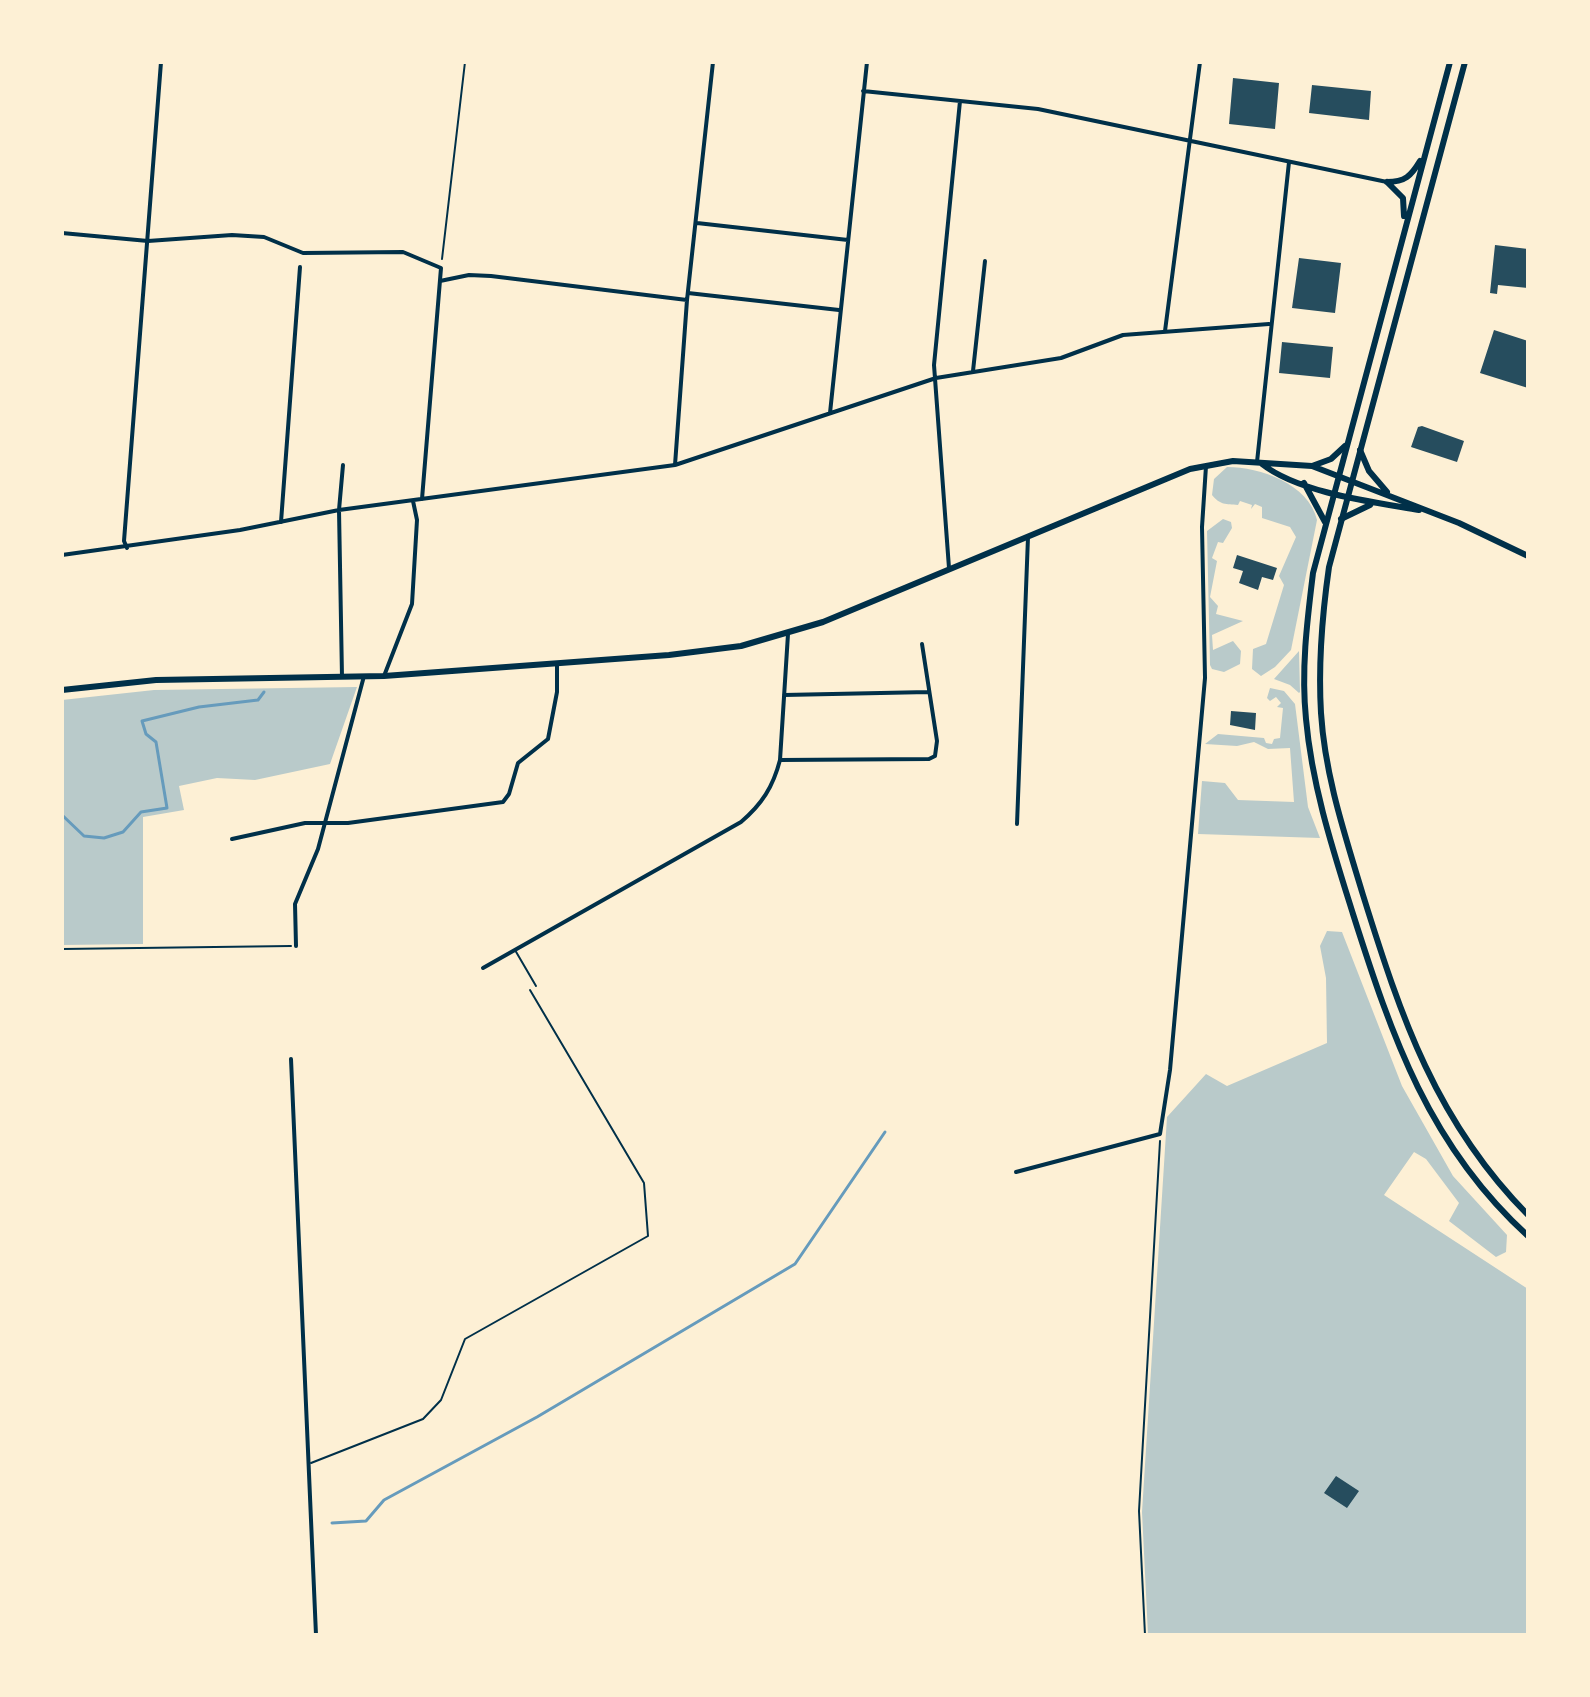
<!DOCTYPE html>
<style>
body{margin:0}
#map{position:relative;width:1590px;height:1697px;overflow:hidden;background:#fdf0d5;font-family:Rubik,sans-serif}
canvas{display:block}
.frame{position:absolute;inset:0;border:64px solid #fdf0d5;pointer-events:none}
</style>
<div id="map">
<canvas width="1590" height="1697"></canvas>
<div class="frame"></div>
</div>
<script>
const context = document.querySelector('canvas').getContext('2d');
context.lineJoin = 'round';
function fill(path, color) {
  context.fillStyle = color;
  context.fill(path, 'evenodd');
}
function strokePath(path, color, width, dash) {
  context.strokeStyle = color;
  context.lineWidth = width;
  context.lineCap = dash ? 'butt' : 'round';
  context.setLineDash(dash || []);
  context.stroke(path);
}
const green = new Path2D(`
 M1227 467C1260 467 1309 484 1317 520L1291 650 1275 667 1261 676 1252 669 1253 649 1266 644 1284 585 1279 576 1296 537 1290 527 1262 518V507L1255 504 1251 509 1252 505 1240 501 1238 505C1226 504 1220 505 1212 495L1214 479Z
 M1223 519 1231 522 1232 528 1223 543 1218 542 1212 558 1217 561 1210 597 1218 606 1216 614 1243 621 1212 635 1213 650 1233 641 1241 651 1240 664 1224 672 1212 669 1210 665 1207 531Z
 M1299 651 1300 692 1299 693 1290 685 1274 679Z
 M357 687 330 764 255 780 217 778 179 786 184 810 143 817V944L62 945V700L154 690Z
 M1270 688 1284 691 1295 704 1308 807 1320 838 1198 834 1202 781 1225 783 1238 800 1294 802 1290 748 1268 749 1254 742 1237 746 1205 744 1218 734 1264 738 1266 743 1272 744 1274 739 1280 738 1283 708 1277 707 1281 703 1276 697 1270 701 1267 698Z
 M1327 931 1342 932 1402 1086 1453 1176 1507 1235 1506 1252 1496 1257 1449 1221 1459 1203 1426 1159 1414 1152 1384 1195 1528 1289V1635H1148L1142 1512 1167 1117 1206 1074 1227 1086 1327 1043 1326 978 1320 946Z`);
const stream = new Path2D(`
 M62 815 84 836 104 838 123 832 141 812 167 808 156 742 146 734 142 721 199 707 258 700 264 692
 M332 1523 366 1521 384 1500 537 1417 795 1264 885 1132`);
const building = new Path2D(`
 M1233 78 1279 83 1275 129 1229 124Z
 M1312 85 1371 91 1369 120 1309 113Z
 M1495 245 1528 249V288L1498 285 1497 294 1490 293Z
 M1299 258 1341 263 1335 313 1292 308Z
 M1494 330 1528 341V388L1480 373Z
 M1282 342 1333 347 1330 378 1279 373Z
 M1422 426 1464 441 1457 462 1411 447 1418 427Z
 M1237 555 1277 568 1273 580 1262 577 1258 590 1239 583 1243 571 1233 568Z
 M1231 711 1256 713 1255 730 1230 725Z
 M1336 1476 1359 1491 1347 1508 1324 1493Z`);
const path = new Path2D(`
 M442 259 465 62
 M62 949 291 946
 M1145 1635 1139 1511 1160 1141`);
const service = new Path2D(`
 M515 950 536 986
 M311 1463 423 1419 441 1400 465 1339 648 1236 644 1183 530 990`);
const minor = new Path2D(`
 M863 91 1038 109 1387 182
 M697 223 848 240
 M62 233 148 241 232 235 264 237 303 253 403 252 441 268 422 499
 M440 281 469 275 491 276 687 300
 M688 293 839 310
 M1165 331 1200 62
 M973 371 985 261
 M830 413 867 62
 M1257 462 1289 162
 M675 465 687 300 713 62
 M281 522 300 267
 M127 548 124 541 161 62
 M62 555 240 530 339 510 675 465 936 378 1061 358 1123 335 1269 324
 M949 568 934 365 960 101
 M384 676 412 604 417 520 413 501
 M342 677 339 510 343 465
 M784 695 929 692
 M780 760 929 759 935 756 937 741 922 644
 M1017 824 1028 537
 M232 839 305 823H348L503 802 509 794 518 763 548 739 557 692V663
 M296 946 295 904 318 849 364 676
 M483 968 741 822C762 804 773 787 780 760L788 634
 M291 1059 316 1635
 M1016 1172 1160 1134 1170 1070 1205 678 1202 527 1206 466`);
const tertiary = new Path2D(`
 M1360 450 1369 471 1387 492
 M1262 464C1299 493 1373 502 1419 510
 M1312 466 1331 459 1345 446
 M1304 483 1325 522
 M1341 519 1370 505
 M62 690 156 680 384 676 669 655 741 646 823 622 1190 469 1233 461 1312 466 1459 523 1528 556`);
const secondary = new Path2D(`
 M1450 62 1313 573C1307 622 1301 670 1306 719 1312 786 1333 850 1353 914 1392 1037 1429 1146 1528 1236
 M1465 62 1329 567C1322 616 1318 663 1321 713 1325 776 1345 835 1363 895 1401 1017 1436 1122 1528 1215
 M1387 182C1405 182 1411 176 1420 161
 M1387 182 1403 198 1404 216`);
fill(green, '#b9caca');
strokePath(stream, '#669bbc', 3);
fill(building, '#264d5e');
strokePath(path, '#003049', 2);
strokePath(service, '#003049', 2);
strokePath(minor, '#003049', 4);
strokePath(tertiary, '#003049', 6);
strokePath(secondary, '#003049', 6);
</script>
